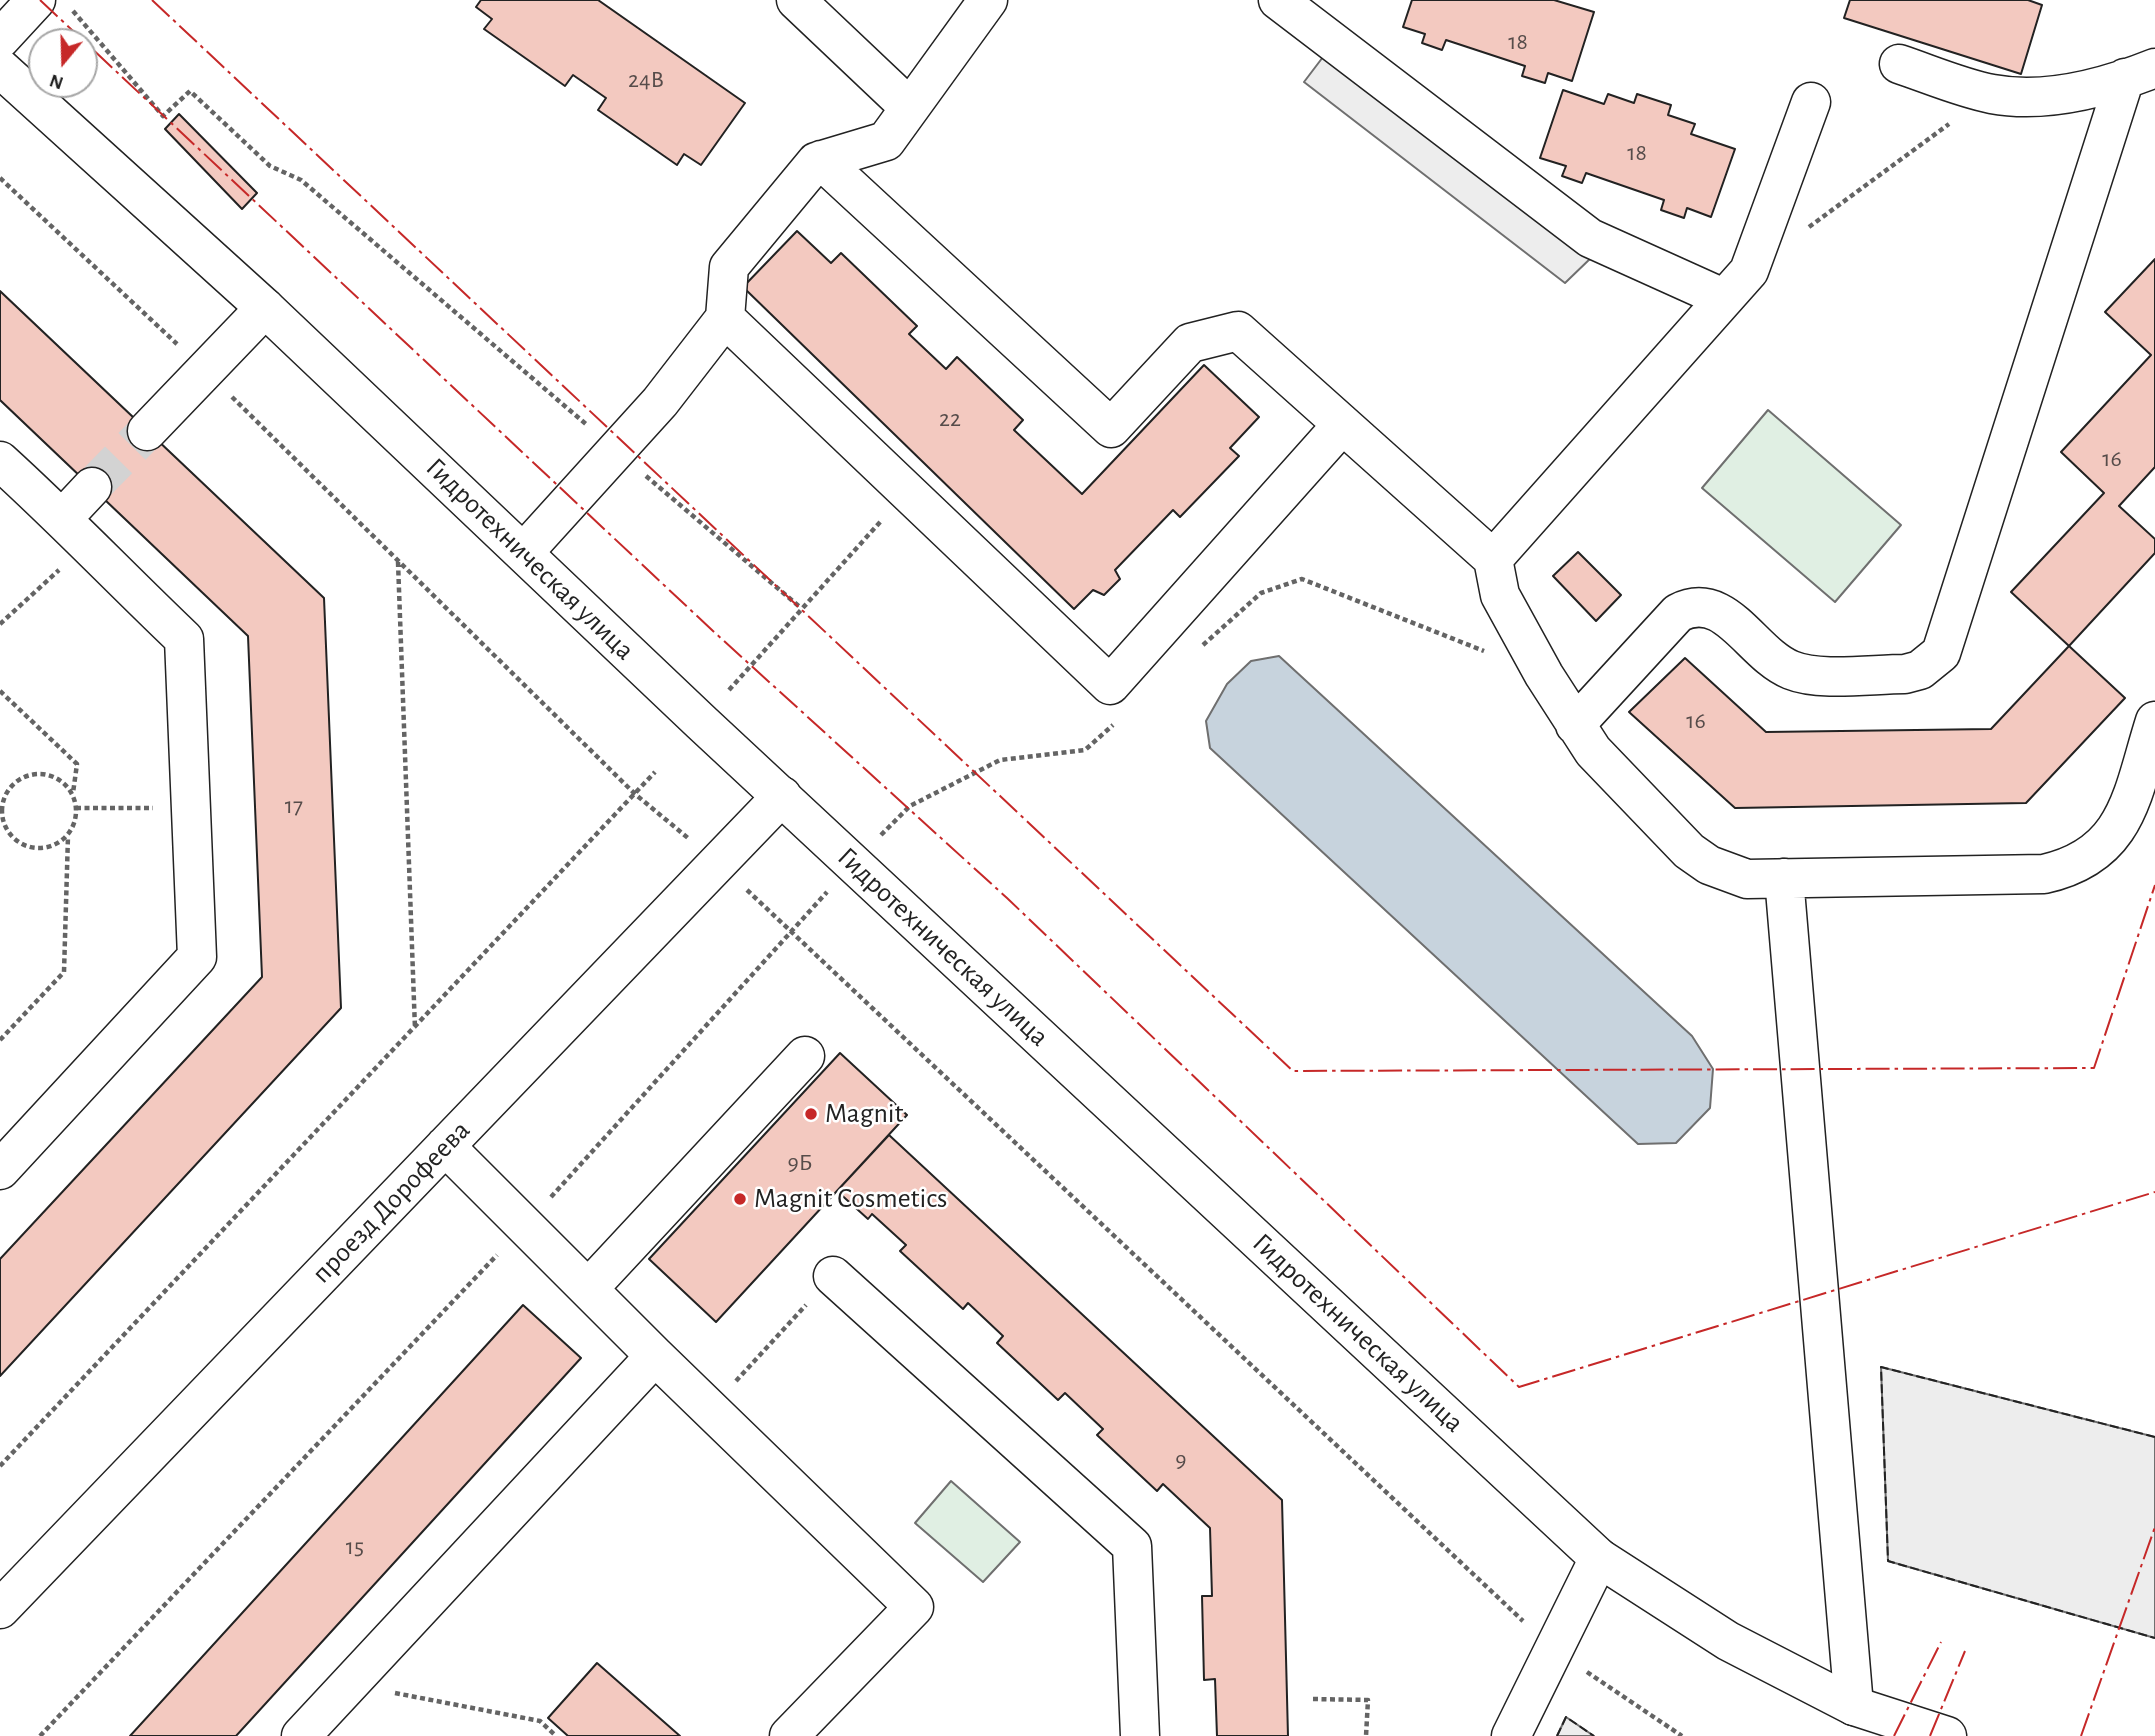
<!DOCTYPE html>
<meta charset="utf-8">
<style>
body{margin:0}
#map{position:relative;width:2155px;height:1736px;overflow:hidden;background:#fff;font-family:"Alegreya Sans",sans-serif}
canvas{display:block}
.north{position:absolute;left:28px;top:28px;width:70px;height:70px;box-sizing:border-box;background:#fff;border:2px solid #a7a7a7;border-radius:50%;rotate:199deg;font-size:19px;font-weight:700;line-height:28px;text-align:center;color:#222}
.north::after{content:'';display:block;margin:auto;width:24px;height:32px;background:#c62828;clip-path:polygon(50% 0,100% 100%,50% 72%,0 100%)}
</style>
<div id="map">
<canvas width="2155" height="1736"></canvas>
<div class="north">N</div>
</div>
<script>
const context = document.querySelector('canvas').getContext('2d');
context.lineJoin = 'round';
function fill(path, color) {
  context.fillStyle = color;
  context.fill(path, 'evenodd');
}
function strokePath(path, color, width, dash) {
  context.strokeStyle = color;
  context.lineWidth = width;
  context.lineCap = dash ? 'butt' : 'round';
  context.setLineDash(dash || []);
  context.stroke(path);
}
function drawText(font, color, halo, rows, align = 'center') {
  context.font = font + ' "Alegreya Sans",sans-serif';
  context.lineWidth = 5;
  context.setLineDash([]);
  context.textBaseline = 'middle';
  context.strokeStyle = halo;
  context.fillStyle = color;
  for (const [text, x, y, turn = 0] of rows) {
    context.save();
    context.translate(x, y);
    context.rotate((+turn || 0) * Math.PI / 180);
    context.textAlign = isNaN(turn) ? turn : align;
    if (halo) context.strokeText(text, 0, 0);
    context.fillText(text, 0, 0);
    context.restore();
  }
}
const green = new Path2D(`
 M1768 410 1901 525 1835 602 1702 488Z
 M951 1481 1020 1542 983 1582 915 1523Z`);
const parking = new Path2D(`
 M1326 53 1594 255 1565 283 1304 82Z
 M1881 1367 2155 1437V1638L1888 1561Z
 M1566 1717 1594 1736H1557Z`);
const water = new Path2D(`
 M1279 656 1692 1036 1713 1069 1710 1108 1676 1143 1638 1144 1210 748 1206 721 1227 684 1251 661Z`);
const building = new Path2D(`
 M481 0H598L745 103 701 165 684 154 677 165 598 110 606 98 573 75 565 86 484 29 492 19 476 7Z
 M1412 0H1554L1594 12 1572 81 1548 73 1545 83 1522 76 1525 66 1446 40 1442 50 1422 43 1425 34 1403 27Z
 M1850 0H2028L2042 5 2021 74 1844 18Z
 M1563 90 1604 104 1608 94 1634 103 1637 94 1671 105 1668 115 1695 124 1691 134 1735 149 1711 217 1687 208 1684 218 1661 210 1664 200 1586 173 1582 183 1562 176 1566 166 1540 158Z
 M179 114 257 193 242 209 165 129Z
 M797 231 831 263 841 253 917 326 909 334 946 369 957 357 1023 420 1014 430 1082 494 1204 365 1259 417 1230 448 1239 456 1180 517 1173 510 1115 570 1120 579 1104 595 1093 590 1074 609 743 287Z
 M2155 259V467L2119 506 2155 539V553L2069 646 2011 592 2104 493 2061 452 2151 355 2105 312Z
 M0 291 324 598 341 1008 0 1376V1259L262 977 248 636 0 400Z
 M1578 552 1621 595 1596 621 1553 576Z
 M2069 646 2125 698 2026 803 1735 808 1629 712 1685 658 1766 732 1991 729Z
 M840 1053 907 1115 716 1322 649 1259Z
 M889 1135 1282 1500 1288 1736H1217L1215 1679 1204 1680 1202 1596H1212L1210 1528 1163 1484 1157 1491 1097 1435 1103 1429 1065 1393 1058 1400 997 1343 1003 1336 968 1303 963 1309 900 1251 906 1245 872 1214 868 1219 837 1191Z
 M523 1305 581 1358 236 1736H130Z
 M597 1663 680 1736H568L548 1718Z`);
const minorTunnel = new Path2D(`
 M92 487 147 431`);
const path = new Path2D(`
 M73 11 163 116 190 91 270 166 301 180 587 425
 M0 178 177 344
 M1809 227 1949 124
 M232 397 635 794 688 838
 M646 476 801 608
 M398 562 415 1029
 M0 624 59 570
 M1203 645 1261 593 1302 579 1484 651
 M729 690 881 521
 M0 691 77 764 73 793
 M2 811a37 37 0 1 1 74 0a37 37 0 1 1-74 0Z
 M76 808H153
 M881 835 910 806 1000 760 1085 750 1113 725
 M747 890 1523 1621
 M0 1040 64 972 68 836
 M551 1197 827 892
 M736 1381 806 1305
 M0 1466 655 772
 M1587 1672 1682 1736
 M395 1693 540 1721 556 1736
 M1313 1699 1368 1700 1366 1736
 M40 1736 497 1255`);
const minor = new Path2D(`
 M796 0 910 108
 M1278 0 1590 238 1723 298
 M0 39 36 0
 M1899 64C1929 74 1961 88 1992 94 2046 104 2105 88 2155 68
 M1811 102 1749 271 1493 559 1500 595 1544 675 1593 751 1689 851 1709 865 1747 879 2044 874C2129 855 2132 793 2155 721
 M821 160 1111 428 1190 343 1238 331 1493 559
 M725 318 1110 685 1342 425
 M147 431 265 308
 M0 461C63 518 122 580 184 639L197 957 0 1170
 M63 518 92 487
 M524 552 660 402 725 318 729 267 816 162 886 141 988 0
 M1575 725 1678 613C1726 588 1751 654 1791 670 1820 682 1872 674 1905 674L1920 670 1941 653 2125 78
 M1784 878 1854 1706
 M833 1276 1132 1546 1140 1736
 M588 1289 805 1056
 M655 1356 914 1607 789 1736
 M0 1609 782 796
 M301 1736 655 1356 445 1146
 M1511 1736 1599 1558`);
const major = new Path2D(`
 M0 68 265 308 701 722 1599 1558 1728 1641 1854 1706 1947 1736`);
const fence = new Path2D(`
 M2155 1437 1881 1367 1888 1561 2155 1638
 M1557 1736 1566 1717 1594 1736`);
const power = new Path2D(`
 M40 0 713 631 1007 898 1519 1387 2155 1192
 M152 0 1293 1071 2094 1068 2155 885
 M1894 1736 1941 1642
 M1930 1736 1965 1651
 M2081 1736 2155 1527`);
const markers = [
 [811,1114,7,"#c62828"],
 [740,1199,7,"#c62828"]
];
const numberNames = [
 ["18",1518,42],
 ["24В",646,80],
 ["18",1637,153],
 ["22",950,419],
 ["16",2112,459],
 ["16",1696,721],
 ["17",294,806],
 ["9Б",800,1163],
 ["9",1181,1460],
 ["15",355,1547]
];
const streetNames = [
 ["Гидротехническая улица",530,559,44],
 ["Гидротехническая улица",943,947,43],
 ["проезд Дорофеева",391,1202,-46],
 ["Гидротехническая улица",1358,1333,43]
];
const poiNames = [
 ["Magnit",825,1114],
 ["Magnit Cosmetics",754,1199]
];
fill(green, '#e0efe3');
strokePath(green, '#6f6f6f', 2);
fill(parking, '#ededed');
strokePath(parking, '#6f6f6f', 2);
fill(water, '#c7d3dd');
strokePath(water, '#6f6f6f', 2);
fill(building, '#f3c9c0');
strokePath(building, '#222', 2);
strokePath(minorTunnel, '#d3d3d3', 38, [38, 19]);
strokePath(minor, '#222', 41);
strokePath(major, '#222', 41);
strokePath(path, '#646464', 4.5, [5, 3.5]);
strokePath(minor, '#fff', 38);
strokePath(major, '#fff', 38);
strokePath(fence, '#222', 2, [9, 3.5]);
strokePath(power, '#c62828', 2, [24, 5, 3.5, 5]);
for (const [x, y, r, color] of markers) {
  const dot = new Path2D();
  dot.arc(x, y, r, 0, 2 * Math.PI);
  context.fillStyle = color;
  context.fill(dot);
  strokePath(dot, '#fff', 2.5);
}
drawText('24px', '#564c4a', null, numberNames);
drawText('28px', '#222', '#fff', streetNames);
drawText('28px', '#222', '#fff', poiNames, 'left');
</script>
